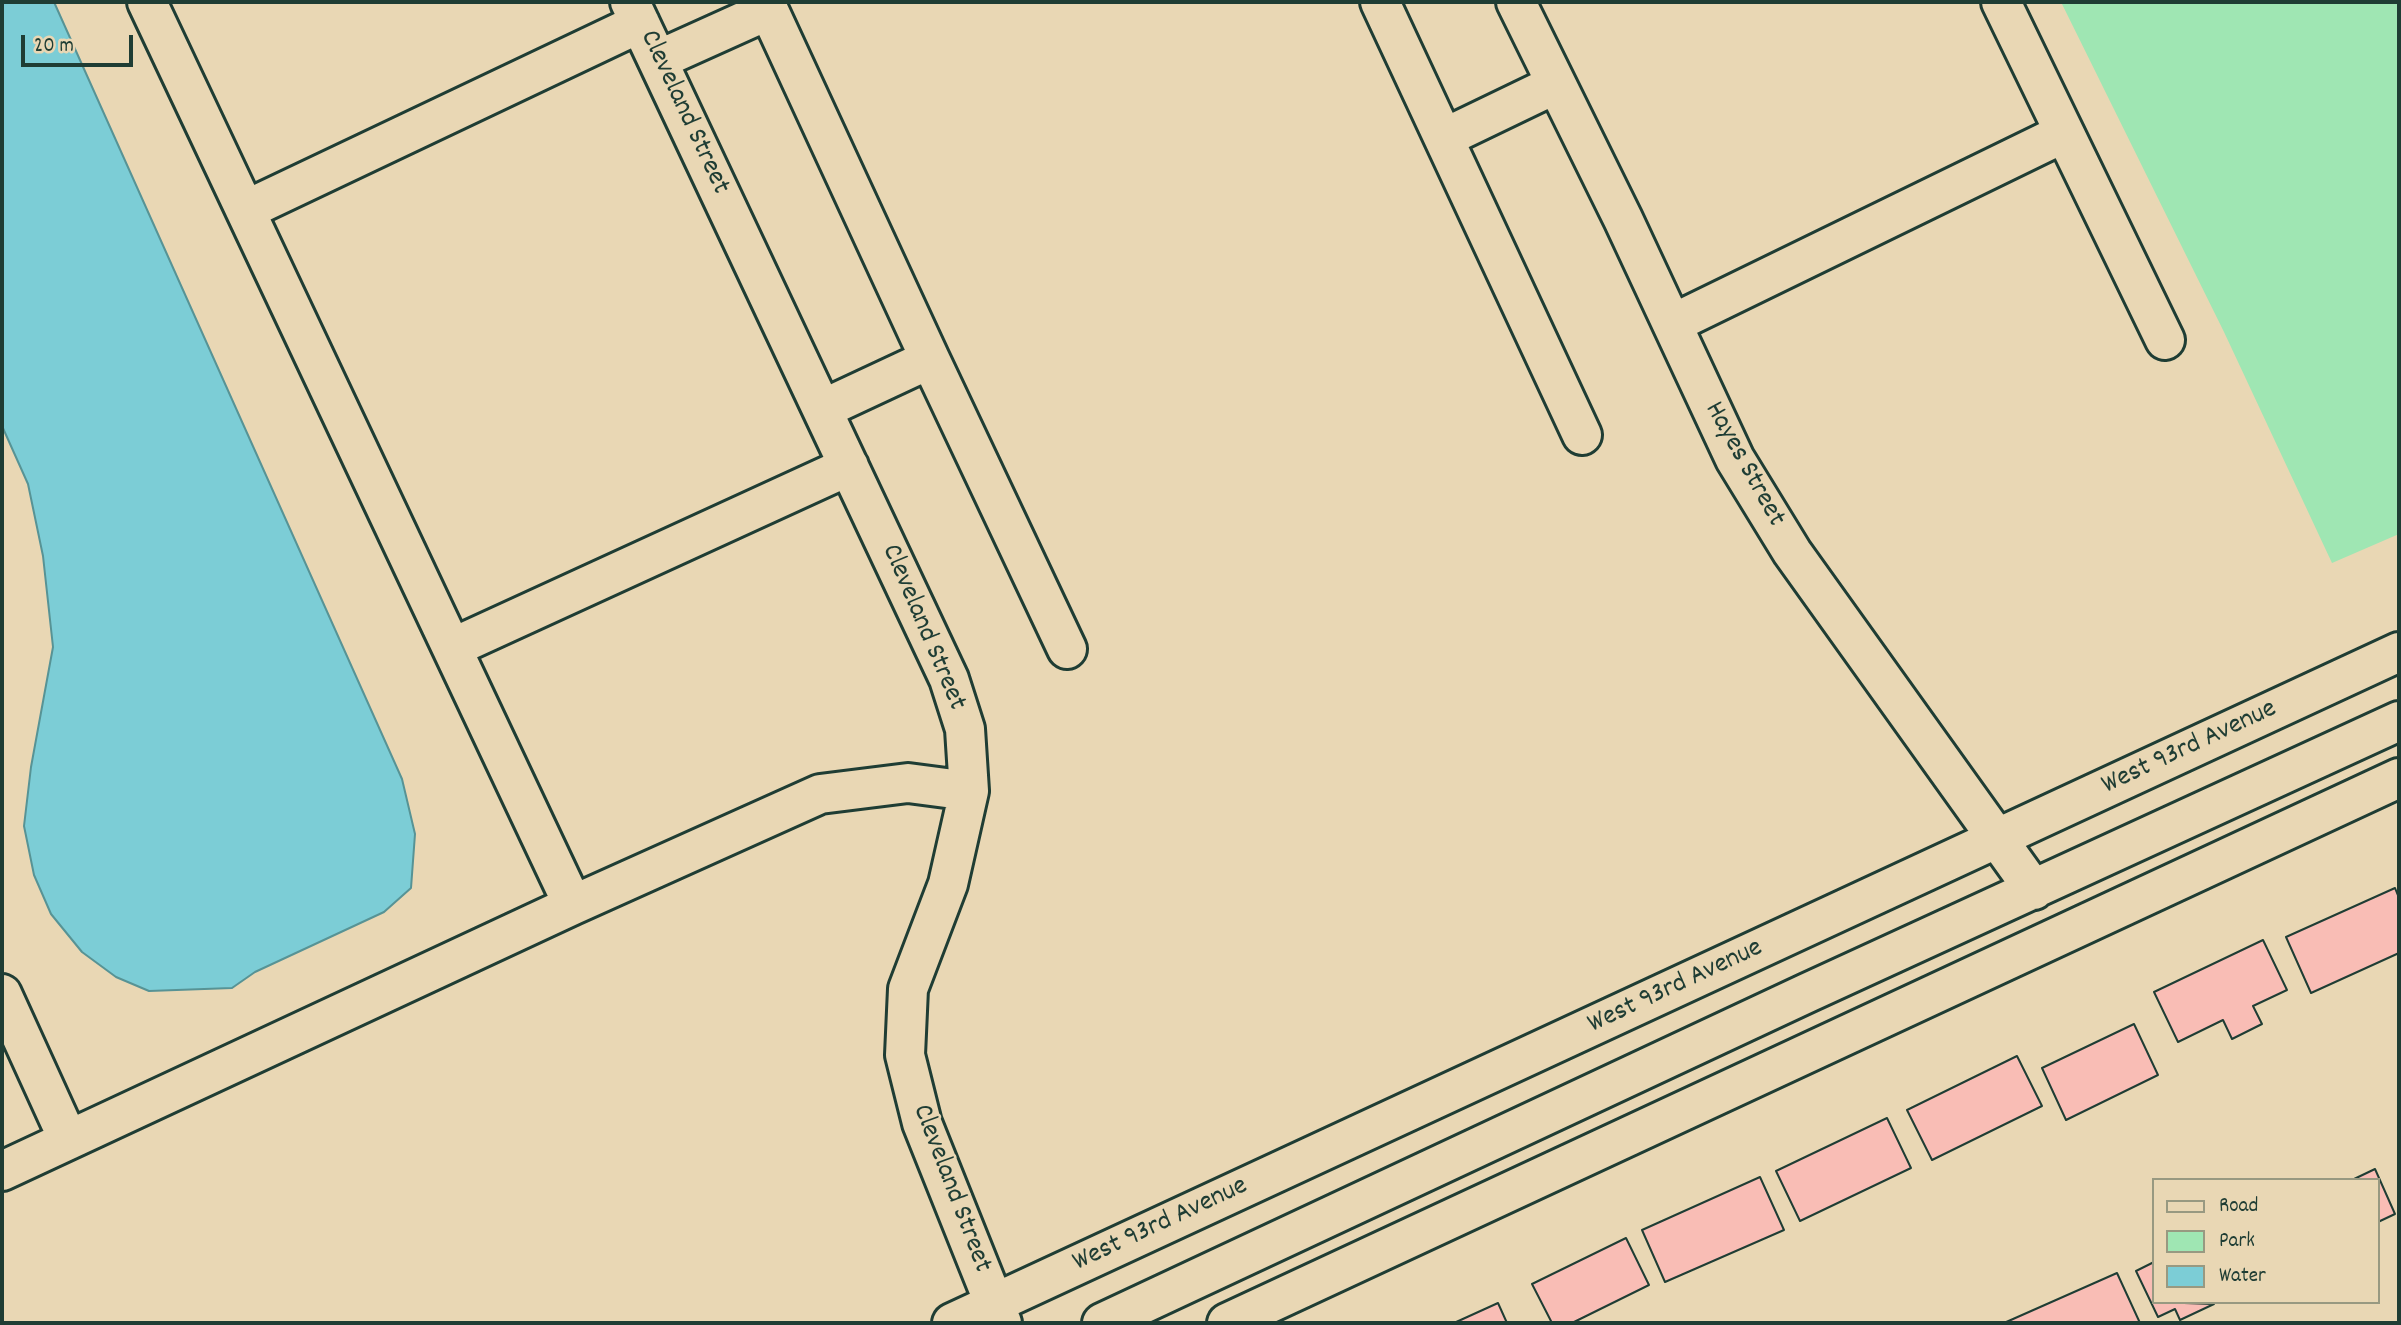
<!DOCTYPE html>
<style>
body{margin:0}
#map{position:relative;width:2401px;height:1325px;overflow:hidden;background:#e9d7b4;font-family:Dekko,sans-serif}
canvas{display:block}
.frame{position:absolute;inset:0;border:4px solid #1f3d34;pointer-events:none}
.legend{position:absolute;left:2152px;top:1178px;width:228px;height:126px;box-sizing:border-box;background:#e9d7b4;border:2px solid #989981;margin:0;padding:9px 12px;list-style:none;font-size:21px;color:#1f3d34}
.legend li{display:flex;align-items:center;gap:14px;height:35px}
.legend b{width:35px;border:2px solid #989981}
.scale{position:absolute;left:21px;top:35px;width:112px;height:32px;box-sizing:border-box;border:4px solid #1f3d34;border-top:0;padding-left:9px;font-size:21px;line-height:24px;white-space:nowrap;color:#1f3d34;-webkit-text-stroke:5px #e9d7b4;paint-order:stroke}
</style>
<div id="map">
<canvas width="2401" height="1325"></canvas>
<div class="frame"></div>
<ul class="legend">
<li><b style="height:9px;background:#e9d7b4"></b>Road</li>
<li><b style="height:19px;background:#9fe6b3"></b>Park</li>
<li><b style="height:19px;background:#7ccdd6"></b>Water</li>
</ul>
<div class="scale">20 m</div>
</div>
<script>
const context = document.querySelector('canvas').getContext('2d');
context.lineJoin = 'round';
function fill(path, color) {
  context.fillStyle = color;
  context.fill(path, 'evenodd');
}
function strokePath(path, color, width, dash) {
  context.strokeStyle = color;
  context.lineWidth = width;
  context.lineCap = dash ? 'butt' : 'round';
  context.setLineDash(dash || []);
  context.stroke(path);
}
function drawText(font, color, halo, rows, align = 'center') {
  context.font = font + ' Dekko,sans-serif';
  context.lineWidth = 5;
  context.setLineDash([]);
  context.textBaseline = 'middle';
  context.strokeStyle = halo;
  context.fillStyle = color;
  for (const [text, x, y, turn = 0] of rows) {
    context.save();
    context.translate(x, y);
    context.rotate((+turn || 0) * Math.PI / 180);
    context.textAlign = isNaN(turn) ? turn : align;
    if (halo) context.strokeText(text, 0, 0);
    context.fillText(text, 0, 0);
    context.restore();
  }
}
const green = new Path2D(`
 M2061 2H2399V534L2332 563 2224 332Z`);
const water = new Path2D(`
 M2 2H54L402 779 415 834 411 888 384 912 255 972 232 988 149 991 116 977 82 952 51 914 34 875 24 826 31 767 53 647 43 556 28 484 2 426Z`);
const building = new Path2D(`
 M2395 888 2399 898V953L2311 993 2286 937Z
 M2263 940 2287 990 2253 1006 2262 1024 2232 1039 2223 1020 2178 1042 2154 992Z
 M2134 1024 2158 1075 2066 1120 2042 1068Z
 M2017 1056 2042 1106 1932 1160 1907 1110Z
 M1887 1118 1911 1168 1800 1221 1776 1171Z
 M2375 1169 2395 1214 2378 1222V1180H2352Z
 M1760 1177 1784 1230 1665 1282 1642 1230Z
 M1626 1238 1649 1285 1572 1323H1552L1532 1284Z
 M2154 1262V1302L2214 1304 2180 1320 2175 1309 2158 1317 2136 1271Z
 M2117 1273 2140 1323H2004Z
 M1498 1303 1507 1323H1454Z`);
const minor = new Path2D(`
 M147 2 573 905
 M630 2 949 679 965 729 969 791 948 884 908 989 905 1055 922 1123 1002 1323
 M765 2 930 359 1067 649
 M1380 2 1582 435
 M1516 2 1623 219 1735 459 1792 552 2034 890
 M2001 2 2165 340
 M658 60 769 10
 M1444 138 1556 84
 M246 210 640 23
 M1672 324 2064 133
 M823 409 930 359
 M454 647 849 466
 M2 994 68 1139
 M2 1171 573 905 820 794 908 783 969 791
 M952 1323 2399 652
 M1102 1323 1807 993 2399 721
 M1227 1323 2399 778`);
const streetNames = [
 ["Cleveland Street",683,113,65],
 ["Hayes Street",1743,465,61],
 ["Cleveland Street",922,628,67],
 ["West 93rd Avenue",2190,749,-25],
 ["West 93rd Avenue",1676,988,-25],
 ["Cleveland Street",950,1189,69],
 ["West 93rd Avenue",1161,1226,-25]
];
fill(green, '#9fe6b3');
fill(water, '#7ccdd6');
strokePath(water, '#579395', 2);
fill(building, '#f9bdb5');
strokePath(building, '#1f3d34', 2);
strokePath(minor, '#1f3d34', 44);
strokePath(minor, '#e9d7b4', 38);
drawText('28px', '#1f3d34', '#e9d7b4', streetNames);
</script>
